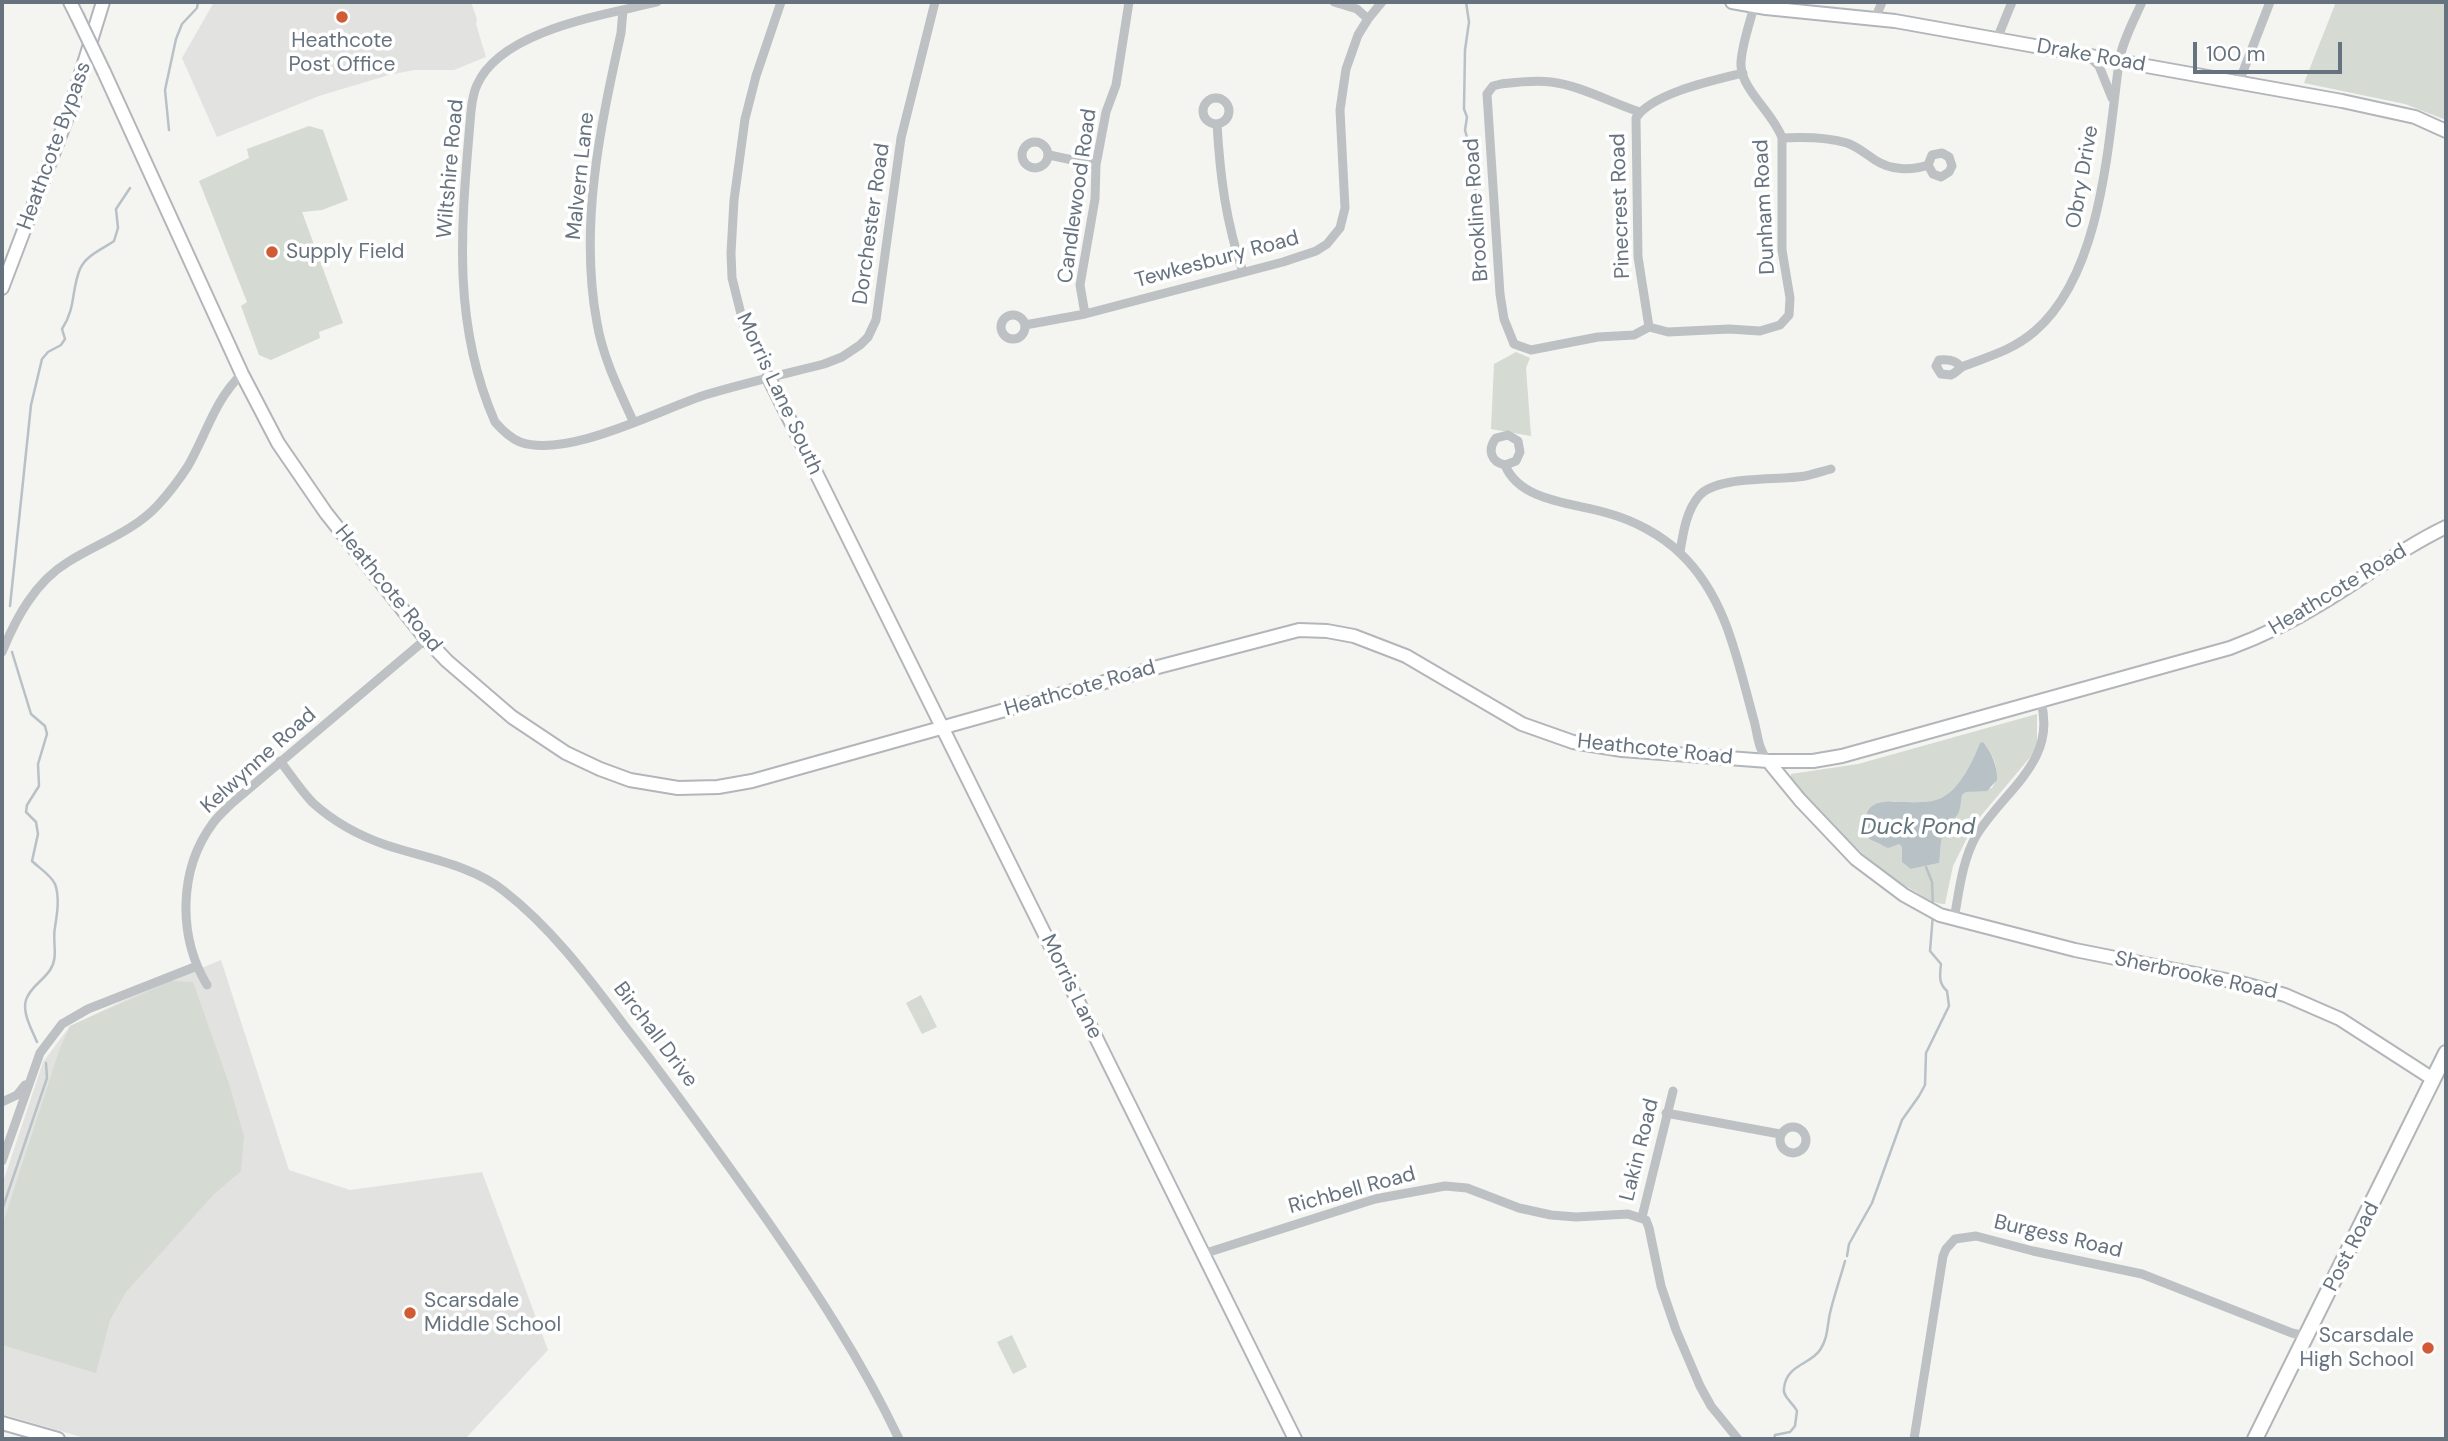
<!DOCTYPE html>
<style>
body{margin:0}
#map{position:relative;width:2448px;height:1441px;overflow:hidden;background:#f4f4f1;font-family:"DM Sans",sans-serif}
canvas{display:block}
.frame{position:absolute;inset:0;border:4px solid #66737f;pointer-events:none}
.scale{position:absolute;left:2193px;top:42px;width:149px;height:32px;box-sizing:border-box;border:4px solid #66737f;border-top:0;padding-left:9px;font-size:21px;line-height:24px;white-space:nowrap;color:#66737f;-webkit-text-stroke:5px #fff;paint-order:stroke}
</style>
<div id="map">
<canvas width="2448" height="1441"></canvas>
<div class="frame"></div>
<div class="scale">100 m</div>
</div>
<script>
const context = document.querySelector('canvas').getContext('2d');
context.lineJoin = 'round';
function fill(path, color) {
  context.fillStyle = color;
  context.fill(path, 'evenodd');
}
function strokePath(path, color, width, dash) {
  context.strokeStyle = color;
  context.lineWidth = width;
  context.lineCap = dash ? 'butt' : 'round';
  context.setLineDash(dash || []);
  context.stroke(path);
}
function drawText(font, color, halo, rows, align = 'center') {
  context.font = font + ' "DM Sans",sans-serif';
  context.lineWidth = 7;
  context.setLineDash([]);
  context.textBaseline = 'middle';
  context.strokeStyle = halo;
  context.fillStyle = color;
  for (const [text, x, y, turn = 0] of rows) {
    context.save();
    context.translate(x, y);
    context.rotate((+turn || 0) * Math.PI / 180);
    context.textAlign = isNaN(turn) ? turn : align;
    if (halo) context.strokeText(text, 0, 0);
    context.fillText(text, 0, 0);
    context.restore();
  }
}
const built = new Path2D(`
 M214 2H471L477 19 476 24 486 57 454 70H414L389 75 319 96 217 137 182 58Z
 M221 960 289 1170 350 1190 482 1172 548 1350 465 1439H88L2 1414V1185L43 1062 70 1026 131 997Z`);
const green = new Path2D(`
 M2336 2H2446V120L2405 104 2304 83Z
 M309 126 323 130 348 200 322 210 302 212 343 323 319 332 320 338 271 360 259 355 241 306 247 302 199 181 249 158 247 149Z
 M1516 352 1530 358 1526 368 1531 436 1491 429 1494 364Z
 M2037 714V742L2032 755 1974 824 1953 866 1945 904C1934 904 1926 898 1916 892 1867 865 1830 822 1791 781V774L1858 764ZM1983 742C1994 755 2002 773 1992 788L1966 792 1962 795C1959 820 1956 812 1945 830 1939 840 1939 852 1939 863L1911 869 1903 854 1902 847 1899 844 1881 845 1869 839 1866 829 1892 801C1903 801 1915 803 1926 803 1954 801 1971 766 1980 744Z
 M171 981 193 982 229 1084 244 1136 241 1171 214 1194 126 1292 110 1320 96 1373 2 1345V1226L60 1048 70 1026Z
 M921 995 937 1027 922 1034 906 1003Z
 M1012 1335 1027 1367 1013 1374 997 1342Z`);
const water = new Path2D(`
 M1983 742C1991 751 1998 767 1997 780L1987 791 1966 792 1962 795C1959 821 1957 812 1945 830 1939 840 1941 851 1939 863L1911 869 1902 862V847L1899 844 1888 848 1869 839C1851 778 1915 814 1943 797 1960 788 1973 761 1980 743Z`);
const stream = new Path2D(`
 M1466 2 1469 22 1465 50 1464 109 1467 117 1465 130 1472 156 1476 195 1482 214 1480 221
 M169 130 165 90 176 39 182 24 197 8 198 2
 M10 606 31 405 42 359 48 352 61 345 65 339 62 329C76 308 71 291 80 269 86 255 103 249 114 241L118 228 116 209 130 188
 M12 652 31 714 45 726 47 734 38 764 39 786 27 805 26 812 36 822 38 834 32 861C39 868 51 875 55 884 60 897 57 915 55 927 52 942 59 957 50 970 43 981 30 987 26 1000 22 1013 32 1030 37 1042
 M1926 867 1932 882 1933 908
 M2 1210 47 1078 46 1063
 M1847 1256 1849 1244 1872 1203 1902 1120 1919 1096 1925 1085 1926 1053 1949 1006 1947 991C1938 983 1940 975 1941 964L1930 951 1933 914
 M1774 1439 1775 1435 1790 1432 1795 1426 1797 1411C1793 1403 1782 1396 1784 1388 1787 1364 1810 1365 1820 1350 1828 1338 1827 1327 1830 1313 1834 1296 1840 1279 1845 1261`);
const street = new Path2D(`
 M657 2C604 15 501 30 477 85 473 93 472 102 471 111 462 219 450 319 495 422 502 430 510 438 520 442 567 459 659 410 705 395 744 383 785 374 824 364L842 357 860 345 868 337 876 320 901 138 935 2
 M1334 2 1357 9 1368 19
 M623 10 621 33C600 128 579 226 597 323 603 358 619 390 634 423
 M1875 19 1882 2
 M1997 39 2012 2
 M2088 56 2099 66 2112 98
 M2239 82 2270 2
 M1203 111a13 13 0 1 1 26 0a13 13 0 1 1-26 0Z
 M1640 112C1612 103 1579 85 1551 82 1534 80 1518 82 1501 84L1493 86 1487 94 1500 294 1504 319 1514 344 1531 350 1598 337 1634 335 1649 327
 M1217 124C1220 176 1226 223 1243 272
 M1782 138C1803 137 1827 137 1847 143 1858 147 1866 154 1875 160 1890 170 1911 171 1928 165L1932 155 1942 153 1949 157 1952 166 1949 172 1941 177 1933 174 1928 165
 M1022 155a13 13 0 1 1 26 0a13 13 0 1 1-26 0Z
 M1049 155 1096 165
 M1085 314 1080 285 1095 199 1096 165 1106 112 1116 85 1129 2
 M1001 327a12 12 0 1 1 24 0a12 12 0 1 1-24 0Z
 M1025 325 1085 314 1283 262 1316 251 1327 244 1340 228 1345 208 1340 110 1346 69 1358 35 1368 19 1382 2
 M1649 327 1668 332 1729 329 1760 331 1780 325 1789 315 1790 298 1782 250V138C1774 114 1742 90 1741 66 1740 50 1750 23 1754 6
 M1649 327 1638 257 1636 118C1652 93 1715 80 1743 73
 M1961 367C1956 360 1948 359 1939 360L1936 366 1941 374 1951 375C1956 373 1959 368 1964 366 1990 356 2013 350 2035 331 2102 273 2108 144 2119 62 2122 42 2134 20 2142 2
 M769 378 744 326 732 278 731 253 734 200 745 119 756 76 781 2
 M1505 465 1516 461 1520 452 1518 441 1508 435 1496 438C1487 450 1491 462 1505 465 1520 502 1574 503 1607 513 1633 520 1662 535 1681 554 1726 597 1737 659 1753 717 1758 733 1757 748 1768 761
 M1680 552C1683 534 1686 511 1699 496 1717 475 1777 481 1805 476 1814 474 1823 471 1831 469
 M2 652C16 618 35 582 68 562 98 543 133 532 158 505 169 493 179 480 188 466 206 435 215 399 242 374
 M280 761C291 775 301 791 313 803 334 822 360 836 386 845 425 858 472 865 504 891 553 929 590 980 627 1029 674 1089 718 1151 762 1213 813 1286 861 1359 899 1439
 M1954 919C1959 892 1962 861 1976 836 2004 790 2057 762 2041 702
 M207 985C178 937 178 870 213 823 218 816 225 810 232 803L426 639
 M2 1102 17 1095 25 1085
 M1666 1113 1780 1134
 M1780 1140a13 13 0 1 1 26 0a13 13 0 1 1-26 0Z
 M2 1161 40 1053 62 1024 88 1009 197 966
 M1642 1217 1673 1091
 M1203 1254 1375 1199 1445 1186 1467 1188 1519 1208 1551 1215 1576 1217 1628 1214 1646 1220 1649 1228 1661 1286 1676 1330 1700 1386 1711 1406 1738 1439
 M1914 1439 1943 1256 1946 1249 1955 1239 1976 1236 2033 1251 2142 1274 2292 1333 2306 1336`);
const secondary = new Path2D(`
 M70 2 77 16
 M1732 2 1766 8 1895 21 2342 101 2415 117 2446 131
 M104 72 242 374 278 443 326 513 426 639 447 661 512 717 566 753 600 769 630 780 678 788 718 787 752 781 1158 667 1299 630 1327 631 1354 636 1406 656 1522 724 1573 742 1622 750 1768 761H1813L1842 756 2230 648C2262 636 2293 621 2322 603 2364 578 2402 548 2446 527
 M2 288 69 112 103 2
 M769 378 1295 1439
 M1768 761 1800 800 1856 859 1904 895 1940 915 2075 950 2241 983 2285 995 2340 1019 2433 1079
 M2 1423 58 1439`);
const primary = new Path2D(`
 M2255 1439 2446 1053`);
const secondaryBridge = new Path2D(`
 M77 16 104 72`);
const markers = [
 [342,17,7,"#d15b34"],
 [272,252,7,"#d15b34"],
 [410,1313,7,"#d15b34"],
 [2428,1348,7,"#d15b34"]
];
const poiNames = [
 ["Heathcote",342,41,"center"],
 ["Post Office",342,65,"center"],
 ["Supply Field",286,252],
 ["Scarsdale",424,1301],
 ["Middle School",424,1325],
 ["Scarsdale",2414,1336,"right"],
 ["High School",2414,1360,"right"]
];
const streetNames = [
 ["Drake Road",2091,56,10],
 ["Heathcote Bypass",55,146,-70],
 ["Wiltshire Road",451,169,-85],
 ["Malvern Lane",581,176,-84],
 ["Obry Drive",2083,177,-80],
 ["Candlewood Road",1078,196,-82],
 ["Pinecrest Road",1621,206,-92],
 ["Dunham Road",1765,207,-93],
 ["Brookline Road",1477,210,-94],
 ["Dorchester Road",872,224,-82],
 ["Tewkesbury Road",1217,260,-15],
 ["Morris Lane South",779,394,65],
 ["Heathcote Road",388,589,51],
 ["Heathcote Road",2338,590,-31],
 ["Heathcote Road",1080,689,-16],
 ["Heathcote Road",1655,750,6],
 ["Kelwynne Road",259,761,-42],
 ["Sherbrooke Road",2196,976,12],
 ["Morris Lane",1071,987,64],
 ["Birchall Drive",655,1035,53],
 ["Lakin Road",1640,1150,-76],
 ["Richbell Road",1352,1191,-15],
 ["Burgess Road",2058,1237,13],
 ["Post Road",2352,1247,-63]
];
const waterNames = [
 ["Duck Pond",1918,828]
];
fill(built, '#e2e3e1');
fill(green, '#d5dad2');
fill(water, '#b8c1c6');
strokePath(stream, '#b8c1c6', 2.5);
strokePath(secondary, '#b2b6ba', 16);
strokePath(primary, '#b1b5b8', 18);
strokePath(street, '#bdc1c4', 9);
strokePath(secondary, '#fff', 12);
strokePath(primary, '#fff', 14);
strokePath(secondaryBridge, '#b2b6ba', 16, []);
strokePath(secondaryBridge, '#fff', 12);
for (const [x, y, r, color] of markers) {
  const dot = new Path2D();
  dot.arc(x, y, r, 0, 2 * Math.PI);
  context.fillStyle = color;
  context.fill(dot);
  strokePath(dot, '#fff', 2.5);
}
drawText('21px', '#66737f', '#fff', poiNames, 'left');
drawText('21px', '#66737f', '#fff', streetNames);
drawText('italic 23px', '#62747c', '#fff', waterNames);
</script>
